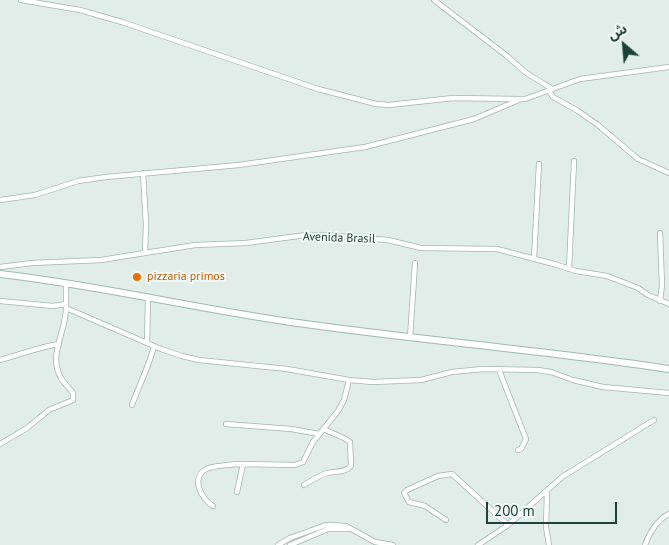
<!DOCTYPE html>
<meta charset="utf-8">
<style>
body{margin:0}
#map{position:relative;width:669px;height:545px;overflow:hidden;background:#e0ede8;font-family:"PT Sans","Noto Sans Arabic",sans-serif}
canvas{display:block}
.north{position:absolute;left:599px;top:20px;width:50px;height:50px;-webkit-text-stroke:4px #f1f9f6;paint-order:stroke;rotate:333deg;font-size:14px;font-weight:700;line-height:20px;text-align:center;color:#1f4039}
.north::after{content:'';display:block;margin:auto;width:18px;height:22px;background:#1f4039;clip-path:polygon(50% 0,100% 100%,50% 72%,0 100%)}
.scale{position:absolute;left:486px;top:502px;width:131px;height:22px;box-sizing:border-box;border:2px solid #1f4039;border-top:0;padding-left:6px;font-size:15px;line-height:18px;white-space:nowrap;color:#1f4039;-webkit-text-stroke:4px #f1f9f6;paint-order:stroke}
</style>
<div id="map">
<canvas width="669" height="545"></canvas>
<div class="north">ش</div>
<div class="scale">200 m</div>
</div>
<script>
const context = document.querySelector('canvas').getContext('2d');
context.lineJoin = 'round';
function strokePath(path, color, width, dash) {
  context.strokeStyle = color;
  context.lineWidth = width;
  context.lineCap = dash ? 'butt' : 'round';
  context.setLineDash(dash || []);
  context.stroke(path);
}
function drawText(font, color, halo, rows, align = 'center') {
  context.font = font + ' "PT Sans",sans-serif';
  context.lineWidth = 4;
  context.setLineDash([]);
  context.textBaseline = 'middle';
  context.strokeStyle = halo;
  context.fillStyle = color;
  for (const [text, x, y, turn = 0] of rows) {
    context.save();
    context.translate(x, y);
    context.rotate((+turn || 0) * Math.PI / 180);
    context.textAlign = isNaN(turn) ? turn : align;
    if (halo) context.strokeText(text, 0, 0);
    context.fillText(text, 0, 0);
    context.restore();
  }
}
const street = new Path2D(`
 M21 0 80 10 122 22 318 89 376 104 389 105 453 98 519 99
 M434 0 507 56 525 72 552 89
 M549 91 553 97 578 111 598 125 638 159 669 173
 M143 173 146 224 145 253
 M0 200 35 195 78 181 106 177 239 165 365 147 474 119 521 99H525L580 79 669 67
 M660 233 662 285 660 301
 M534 258 539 164
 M0 267 32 263 101 260 195 245 246 243 306 235H325L388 240 421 248 497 249 554 264 576 271 607 276 638 288 648 295 669 304
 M569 269 574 161
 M0 301 53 306 66 304V283
 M66 308 161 349 182 356 199 360 287 369 349 380 373 382 421 380 452 372 483 369 538 370 551 372 573 380 603 387 669 393
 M410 338 415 263
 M147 343 148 298
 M0 360C20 355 38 347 59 344
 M499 370 526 439 521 449 518 450
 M132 405C139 385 149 367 154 346
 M226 424 291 429 319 434
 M0 444 27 428 49 410 73 400V393C69 388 64 383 61 378 47 353 68 330 66 304
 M304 485C311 481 318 476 327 473 335 471 345 473 351 466L350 442 344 438 323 429
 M547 491 546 527 549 545
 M237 492 243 464 295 465 303 462 313 442 338 411 344 400 349 380
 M213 506C202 500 190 478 206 469 212 466 235 464 243 464
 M446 520 425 506 409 502 404 493 407 490 438 476 452 474 508 525 562 477 654 420
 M278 545 290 538 326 525 346 526 375 542 393 545
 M290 545 328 529H349
 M478 545 508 525
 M645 545C649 533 658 519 669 514`);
const secondary = new Path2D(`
 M0 274C97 285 193 308 291 322 416 340 543 350 669 369`);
const markers = [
 [137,277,5,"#e8710a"]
];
const streetNames = [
 ["Avenida Brasil",339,238,2]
];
const foodNames = [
 ["pizzaria primos",147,277]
];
strokePath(street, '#a2b6b0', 6);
strokePath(secondary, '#9dbab2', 8);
strokePath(street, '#fff', 4.5);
strokePath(secondary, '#fff', 6);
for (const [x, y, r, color] of markers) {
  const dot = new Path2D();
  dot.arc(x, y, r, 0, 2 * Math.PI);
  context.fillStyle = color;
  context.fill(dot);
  strokePath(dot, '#f1f9f6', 2);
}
drawText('12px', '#1f4039', '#f1f9f6', streetNames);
drawText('12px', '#c56008', '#f1f9f6', foodNames, 'left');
</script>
